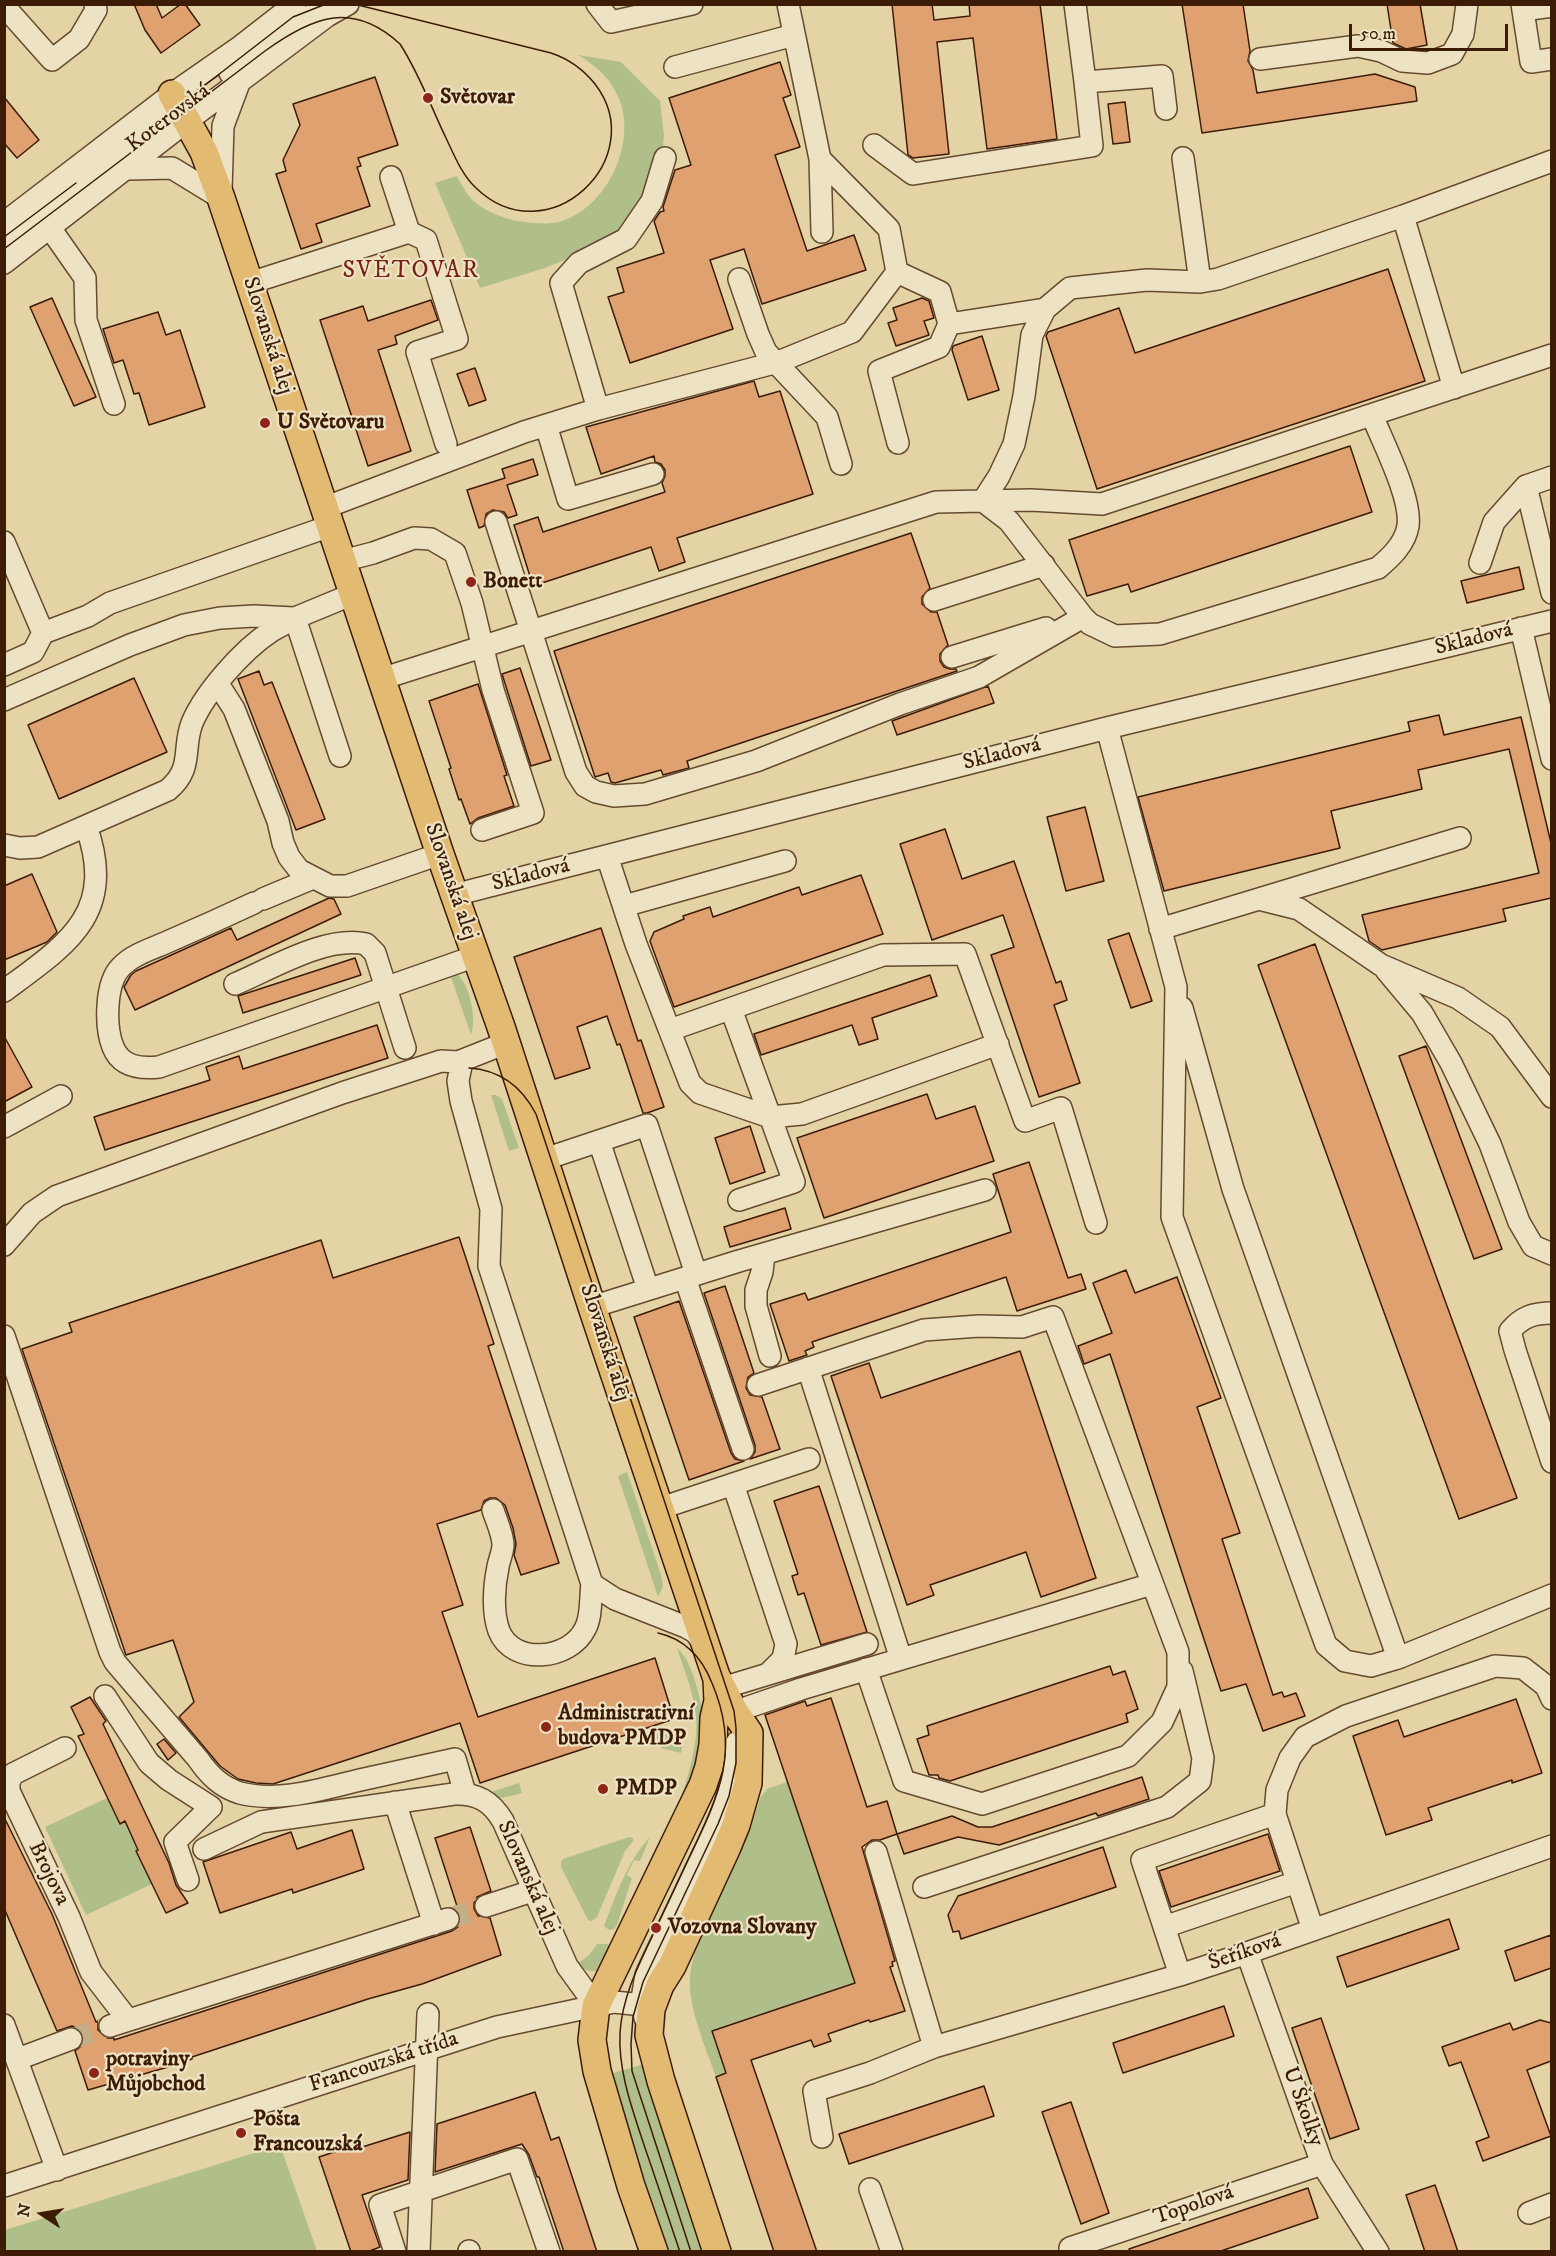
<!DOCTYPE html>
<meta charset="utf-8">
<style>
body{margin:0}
#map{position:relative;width:1556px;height:2256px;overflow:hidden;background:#e4d4a5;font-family:"IM FELL DW Pica",serif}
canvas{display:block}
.frame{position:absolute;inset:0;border:6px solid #3c1c06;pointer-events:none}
.north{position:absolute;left:12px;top:2184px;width:60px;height:60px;-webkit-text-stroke:4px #ede3c4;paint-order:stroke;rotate:282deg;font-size:16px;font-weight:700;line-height:24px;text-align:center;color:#3c1c06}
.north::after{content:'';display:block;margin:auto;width:21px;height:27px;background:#3c1c06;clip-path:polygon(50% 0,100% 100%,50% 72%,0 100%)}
.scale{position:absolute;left:1349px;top:24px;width:159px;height:27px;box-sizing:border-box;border:3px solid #3c1c06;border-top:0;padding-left:8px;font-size:18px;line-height:21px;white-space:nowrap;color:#3c1c06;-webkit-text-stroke:4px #ede3c4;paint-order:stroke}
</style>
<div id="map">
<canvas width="1556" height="2256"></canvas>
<div class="frame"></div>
<div class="north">N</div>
<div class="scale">50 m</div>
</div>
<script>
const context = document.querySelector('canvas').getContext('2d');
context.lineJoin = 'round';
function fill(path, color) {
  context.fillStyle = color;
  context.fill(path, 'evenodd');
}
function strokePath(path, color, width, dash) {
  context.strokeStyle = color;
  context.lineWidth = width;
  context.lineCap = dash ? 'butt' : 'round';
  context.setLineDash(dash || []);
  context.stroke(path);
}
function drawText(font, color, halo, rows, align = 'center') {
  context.font = font + ' "IM FELL DW Pica",serif';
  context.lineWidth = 4.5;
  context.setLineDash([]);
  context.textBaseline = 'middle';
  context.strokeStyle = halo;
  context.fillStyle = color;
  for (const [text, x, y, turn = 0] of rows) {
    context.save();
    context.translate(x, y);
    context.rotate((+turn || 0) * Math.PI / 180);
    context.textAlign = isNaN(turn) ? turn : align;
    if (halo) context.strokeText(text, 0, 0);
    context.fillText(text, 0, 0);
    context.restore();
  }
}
const green = new Path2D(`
 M578 55 621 62 660 101 664 135 662 156 649 196 611 241 545 268 480 288 435 183 457 176C460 182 464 189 468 195 481 211 506 220 525 222 536 223 551 225 562 221 606 207 636 146 620 101 612 80 597 66 578 55Z
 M450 974H457C470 985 477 1019 471 1035Z
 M491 1095H496L502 1099 519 1148 509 1151Z
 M627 1472 661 1575 663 1586 658 1597 618 1476Z
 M677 1648C697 1664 708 1728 703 1753 700 1768 685 1793 679 1808 686 1779 699 1746 696 1716 694 1693 684 1670 677 1648Z
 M676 1727H681L685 1731 681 1753 661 1748 655 1734Z
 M787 1782 855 1983 713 2030 726 2073 716 2077C707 2051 688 2007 690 1980 690 1967 694 1955 698 1943L751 1826 760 1798 767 1789Z
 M519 1783 522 1793 502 1798 485 1794Z
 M107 1798 120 1823 125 1821 152 1884 86 1915 45 1827Z
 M629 1837 633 1838V1841L625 1851 597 1917 592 1921 588 1920 561 1867V1862L563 1859Z
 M650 1837 640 1861 634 1860 627 1875 632 1878 617 1925 614 1929 609 1930 604 1926C616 1895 627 1862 650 1837Z
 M597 1944H607L616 1948 602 1970C592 1973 584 1971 577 1964L589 1955Z
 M644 2064 704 2251H661L606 2075Z
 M280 2145 317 2251H5V2230Z`);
const building = new Path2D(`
 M134 4H156L162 18 181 4H185L200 25 161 53 145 30Z
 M892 4H932L934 20 970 16 969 4H1040L1057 139 987 149 973 38 937 42 949 154 913 158 908 155Z
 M1182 4H1243L1250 51 1248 61 1253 70 1257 93 1375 74 1415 87 1417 101 1202 133Z
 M1387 4H1420L1427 45 1406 49 1393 43Z
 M780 62 791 95 783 98 800 147 775 155 807 251 854 235 866 270 762 304 744 249 710 260 733 329 630 363 608 297 624 292 617 268 664 253 654 221 660 212 664 211 663 207 675 170 691 165 669 98Z
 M375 77 398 145 358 158 361 166 357 167 370 206 316 224 322 242 301 249 276 174 286 171 283 160 300 125 293 104Z
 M4 97 39 140 17 158 4 143Z
 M1125 102 1130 142 1113 144 1108 104Z
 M1388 269 1425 381 1097 489 1046 336 1048 332 1119 308 1135 353Z
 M52 298 96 397 74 406 30 307Z
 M922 298 929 301 934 318 924 321 929 335 896 346 888 323 897 320 893 308Z
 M431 300 438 320 395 336 397 344 378 350 411 451 368 466 320 320 363 306 368 321Z
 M158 312 166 335 180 330 205 407 149 425 139 393 134 394 123 360 114 363 103 329Z
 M982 336 999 390 968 400 952 350 953 346Z
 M475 368 486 400 469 406 457 374Z
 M754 381 759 397 780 391 813 494 677 538 685 562 659 571 651 547 533 586 514 525 538 517 543 532 665 492 662 483 665 476V470L661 464 655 462 654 456 601 474 586 427Z
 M1350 446 1372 512 1131 592 1128 584 1087 596 1069 540Z
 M533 459 538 475 507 485 517 515 508 518 504 512 493 510 486 514 484 526 479 528 467 490 505 478 502 469Z
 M911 533 930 588 922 597V604L931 612H937L948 645 940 654V661L944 667 950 669H956L957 671 687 761 689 768 663 775 661 770 615 783 611 782 608 773 595 777 554 651Z
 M1519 567 1524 589 1467 603 1461 581Z
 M520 668 551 760 531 766 502 674Z
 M259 671 264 685 272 682 325 819 296 830 238 679Z
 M134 678 167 752 59 799 28 725Z
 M478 684 507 775 504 776 514 806 478 818 470 824 461 799 459 800 449 769 451 768 429 701Z
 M988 686 994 703 897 735 892 721Z
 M1439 715 1444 735 1521 717 1551 843V898L1503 909 1506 921 1382 950 1369 941 1362 915 1539 873 1509 749 1418 770 1422 789 1331 811 1340 848 1164 891 1138 797 1410 731 1408 722Z
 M1085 807 1104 881 1066 891 1047 817Z
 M945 829 962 879 1014 861 1056 983 1061 981 1067 1000 1054 1005 1080 1083 1039 1097 991 955 1014 947 1003 915 932 940 900 844Z
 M32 874 57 932 47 942 4 960V886Z
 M861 875 883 934 674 1007 650 941 654 932 684 919 683 916 710 907 713 917 799 887 802 895Z
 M329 898 334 899 341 914 135 1010 124 987 131 975 136 971 231 928 237 940Z
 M601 928 638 1041 641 1040 664 1107 647 1113H643L620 1044 617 1045 607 1016 577 1027 590 1068 555 1079 514 957Z
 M1129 933 1152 1001 1131 1008 1108 940Z
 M1315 944 1517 1498 1459 1519 1258 965Z
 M355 958 361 975 243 1013 238 996Z
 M930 975 937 996 872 1018 878 1039 859 1045 852 1025 761 1055 754 1034Z
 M377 1025 388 1058 105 1150 94 1117 210 1080 206 1067 239 1056 243 1069Z
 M4 1036 32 1087 4 1102Z
 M1426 1046 1502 1249 1474 1259 1399 1056Z
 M927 1094 936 1119 975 1106 994 1161 824 1218 797 1138Z
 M750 1126 765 1172 730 1184 715 1138Z
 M1029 1162 1068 1278 1081 1274 1086 1289 1017 1311 1006 1277 812 1342 814 1347 805 1351 807 1355 789 1361 770 1304 805 1293 808 1300 1011 1232 993 1174Z
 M785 1208 791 1229 730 1247 724 1227Z
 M459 1237 494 1344 488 1346 559 1563 521 1575 514 1555 516 1544 513 1528 505 1505 496 1498H490L484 1501 481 1510 437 1524 463 1605 442 1612 478 1717 655 1658 674 1719 480 1783 460 1723 273 1784 256 1783 238 1779 220 1766 179 1717 194 1702 173 1640 126 1655 22 1349 72 1332 69 1323 321 1240 333 1278Z
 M1126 1270 1135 1293 1177 1277 1221 1398 1197 1407 1240 1533 1222 1539 1273 1695 1282 1692 1284 1697 1296 1693 1305 1716 1263 1731 1246 1684 1221 1691 1110 1354 1084 1364 1078 1346 1112 1333 1093 1283Z
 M725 1286 754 1373 748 1377 746 1388 750 1395 762 1397 780 1449 750 1459 755 1452V1445L704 1293Z
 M679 1301 731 1453 735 1459 744 1461 689 1480 634 1317Z
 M1020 1351 1096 1578 1041 1597 1026 1552 930 1585 934 1595 907 1605 831 1376 869 1363 881 1398Z
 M819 1486 867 1632 821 1645 804 1593 798 1595 792 1576 798 1574 774 1501Z
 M1110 1666 1113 1675 1125 1671 1138 1709 1126 1714 1128 1722 950 1781 939 1778 938 1775H929L917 1739 929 1735 927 1726Z
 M90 1697 106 1721 103 1724 169 1863 176 1885 188 1903 166 1913 136 1851 138 1850 125 1821 120 1824 78 1736 84 1734 71 1707Z
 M831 1698 867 1807 887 1801 897 1834 880 1840H872L862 1847 895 1961 892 1962 893 1966 890 1967 905 2011 870 2022 869 2020 828 2034 831 2041 814 2047 811 2040 751 2060 817 2252H774L716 2077 726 2073 712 2031 855 1983 765 1715 805 1701 807 1706Z
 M1516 1699 1542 1773 1512 1783V1780L1428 1808 1432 1820 1386 1835 1353 1736 1398 1720 1404 1737Z
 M164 1739 176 1753 168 1760 157 1744Z
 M1142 1777 1149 1799 1098 1816 1096 1813 999 1845 958 1837 904 1854 897 1834 952 1816 978 1827H992Z
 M4 1817 52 1914 96 2022 98 2021V2030L107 2038H114V2040L452 1931 458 1927 460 1916 453 1908 457 1906 435 1838 470 1827 491 1891 477 1897 474 1903V1909L478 1916 490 1918 501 1955 422 1984 368 1999 192 2057V2059L168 2067 88 2090 75 2051 80 2047 83 2042V2034L79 2029 72 2026 57 2031 4 1908Z
 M352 1830 364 1869 293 1893 292 1889 220 1913 203 1862 291 1832 297 1849Z
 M1268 1834 1280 1871 1171 1907 1159 1871Z
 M1103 1847 1116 1887 961 1939 959 1931 953 1932 948 1915 958 1896Z
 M1449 1919 1459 1949 1347 1987 1337 1957Z
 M1551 1935V1968L1515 1981 1505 1951Z
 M1224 2006 1234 2036 1123 2073 1113 2043Z
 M1321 2018 1359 2129 1330 2139 1292 2028Z
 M1540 2020 1551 2023V2061L1527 2070 1551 2136 1483 2161 1476 2142 1489 2137 1461 2062 1449 2066 1442 2047 1510 2023 1513 2030Z
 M984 2086 994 2116 849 2164 839 2134Z
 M535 2092 551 2140 559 2137 597 2252H564L539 2177H537L529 2155 522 2144 435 2172 437 2124Z
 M1071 2102 1109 2213 1081 2224 1042 2112Z
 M410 2132 408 2180 362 2195 380 2247 367 2252H351L319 2157 346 2148 347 2151 356 2149Z
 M1435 2185 1454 2240 1458 2252H1425L1406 2195Z
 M1308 2188 1318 2218 1218 2252H1130L1129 2249Z`);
const minorTunnel = new Path2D(`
 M448 1919 486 1906
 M71 2039 110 2026`);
const minor = new Path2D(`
 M597 4 611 22 692 4
 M1075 4 1085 82 1162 76 1166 109
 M1522 4 1531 62 1552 59
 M4 6 52 60 79 39 96 10 95 4
 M1523 10 1552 6
 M1260 59 1358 46 1381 51 1402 61 1428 63 1452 54 1463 34 1467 4
 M675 67 794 35
 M230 73 293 23 320 12
 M874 145 913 174 1092 146 1085 82
 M1183 158 1200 282
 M820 159 822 232
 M128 169 172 168 221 198
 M221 190 223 126 239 83
 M1403 216 1454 388
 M4 223 172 94 241 46 295 4
 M50 228 85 278 86 320 114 404
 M409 232 426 240 457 339 417 352 446 444
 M4 243 171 116
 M4 263 187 121 327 16 348 4
 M897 272 940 292 949 324 939 347 879 371 898 443
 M739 279 758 334 766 352 827 417 841 464
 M250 283 409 232 391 177
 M949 324 1045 309
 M598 409 778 362 852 332 897 272 889 229 820 159 788 4
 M1372 415C1383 443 1412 498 1408 526 1405 544 1391 557 1378 568L1160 634 1115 636 1090 624 1083 617 1009 521 983 501 999 476 1014 444 1024 396 1032 335 1045 309 1070 288 1147 280 1200 282 1218 279 1403 216 1552 161
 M546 425 568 499 653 474
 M1526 486 1552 593
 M324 508 524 432 598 409 561 283 579 263 626 239 652 201 665 158
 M496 522 576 772 585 786 596 792 614 796 645 794 756 761 900 704 979 677 1083 617
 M4 542 43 633 33 652 4 665
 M342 561 373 553 414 538 431 539 455 553 472 603 493 690 533 813 482 830
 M1480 563 1494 522 1526 486 1552 477
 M934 600 1044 565
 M1521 628 1552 759
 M43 633 88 616 110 603 330 526
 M952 657 1046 628
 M381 679 936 502 1031 500 1102 504 1552 355
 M218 684 234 709 278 821 283 843 289 857 299 870 330 886H347L440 854
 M4 700 130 645 184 625 220 618 254 616 294 618
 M1107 728 1176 987 1172 1217 1326 1645 1345 1661 1371 1666 1398 1658 1552 1595
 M340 756 295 618 353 594
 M4 845 20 848 38 847 168 790C194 768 182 749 192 723 205 692 243 650 270 632 278 627 287 623 295 618
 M607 856 636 944 690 1083 700 1093 770 1117 802 1114 998 1044
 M454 895 1107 728 1552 621
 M263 899 313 878
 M1259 899 1299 909 1381 965 1458 998 1500 1027 1552 1097
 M254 903C224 917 195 930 165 943 151 949 132 955 121 967 105 983 105 1027 113 1047 121 1067 140 1069 159 1067L476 956
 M624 906 785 861
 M1160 929 1460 838
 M1386 970 1422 1013 1451 1063 1490 1144 1519 1222 1533 1246 1552 1254
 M235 984C271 969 326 935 366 944L375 953 405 1048
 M4 991C66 945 118 914 86 826
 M1182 1008 1233 1189 1398 1658
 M731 1009 794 1182 739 1200
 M670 1030 883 955 965 954 1025 1121 1061 1108 1096 1223
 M462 1061 458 1081 461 1101 491 1209 489 1266 592 1584C590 1598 592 1617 585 1629 570 1660 513 1666 499 1631 492 1612 494 1586 498 1567 499 1560 503 1552 503 1545 503 1534 496 1520 493 1510
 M4 1127 61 1096
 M599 1141 648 1289
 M545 1159 647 1125 696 1274
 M4 1245 32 1213 57 1196 342 1093 441 1061 458 1062 506 1043
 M764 1254 762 1272 756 1290V1306L770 1356
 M685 1278 743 1449
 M592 1307 739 1261 985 1190
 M1552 1313C1533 1313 1522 1317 1510 1331L1515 1350 1552 1462
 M4 1336 110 1652 115 1662 198 1759C209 1775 221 1787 240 1793 279 1803 322 1789 360 1780 391 1773 423 1766 455 1759L465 1793
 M808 1368 901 1659
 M758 1385 924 1330 979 1326 1022 1327 1053 1317 1178 1652V1687L1162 1722 1128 1756 982 1804 904 1781 866 1669
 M733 1484 786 1644 783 1659 768 1674
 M661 1508 809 1459
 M592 1584 615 1599 686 1627 695 1632 705 1645
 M719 1689 867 1644
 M105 1696 149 1763 169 1780 211 1807 175 1842 188 1880
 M722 1716 801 1689 1152 1584
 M65 1748 13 1774 9 1782V1791L69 1917 91 1972 128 2020
 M395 1802 434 1924
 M1275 1814 1277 1790 1290 1758 1305 1737 1346 1716 1495 1666 1523 1668 1546 1686 1552 1699
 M204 1849 261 1822 454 1794C477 1793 491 1801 503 1821L567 1966 596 2006
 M876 1852 934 2047
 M924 1887 1167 1807 1200 1781 1203 1758 1182 1671
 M486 1906 532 1891
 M1164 1927 1297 1882
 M1247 1953 1322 2164 1378 2252
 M1180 1975 1142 1860 1275 1814 1313 1930
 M645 2018 642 1999 646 1975C662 1940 679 1906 695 1871 715 1829 736 1790 737 1742
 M4 2025 57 2170
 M110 2026 448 1919
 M18 2059 71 2039
 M822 2137 814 2091 870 2073 934 2047 1180 1975 1247 1953 1552 1846
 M4 2186 497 2027 614 2002 643 2005 651 2009
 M870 2189 892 2252
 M1529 2213 1552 2204
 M469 2251V2252
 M395 2252 380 2205 517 2159 549 2252
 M418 2252 428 2014 419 2252
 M1071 2252 1070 2248 1322 2164`);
const major = new Path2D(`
 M172 94 204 152 221 198 440 854 501 1027 592 1307 716 1676 734 1711 749 1733 748 1783 736 1825 727 1847 672 1966 660 1985 651 2009 649 2035 661 2081 717 2252
 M654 2252 631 2186 597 2071 592 2040 596 2006 703 1785 709 1767 713 1745 714 1718 718 1701 717 1680`);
const tram = new Path2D(`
 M196 92 293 17 326 4
 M4 237 76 183
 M4 249 265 51C312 17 352 0 400 44 419 73 431 107 446 138 454 155 462 175 476 188 548 257 652 158 595 84 583 69 569 59 551 53L354 4
 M469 1068C500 1070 522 1087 536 1114L734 1711 736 1728V1763L729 1796 718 1824 643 1982 633 2017 631 2044 632 2071 691 2252
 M658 1633C685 1639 702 1658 712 1683 741 1751 719 1795 690 1856 677 1884 664 1911 651 1939 637 1968 622 1999 620 2033 618 2072 633 2111 645 2148 657 2182 668 2217 680 2252`);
const markers = [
 [428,98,6,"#8f2418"],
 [265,423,6,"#8f2418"],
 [471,582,6,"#8f2418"],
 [546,1727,6,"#8f2418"],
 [603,1789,6,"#8f2418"],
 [656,1928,6,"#8f2418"],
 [94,2073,6,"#8f2418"],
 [241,2133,6,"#8f2418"]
];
const poiNames = [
 ["Světovar",440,98],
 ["U Světovaru",277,423],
 ["Bonett",483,582],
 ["Administrativní",558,1714],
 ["budova PMDP",558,1739],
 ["PMDP",615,1789],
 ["Vozovna Slovany",668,1928],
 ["potraviny",106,2060],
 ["Můjobchod",106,2085],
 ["Pošta",253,2120],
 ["Francouzská",253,2145]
];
const streetNames = [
 ["Koterovská",169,119,-37],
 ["Slovanská alej",267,336,72],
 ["Skladová",1474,640,-14],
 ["Skladová",1002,755,-14],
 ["Skladová",531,876,-14],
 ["Slovanská alej",450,882,71],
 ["Slovanská alej",604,1343,72],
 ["Brojova",48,1874,64],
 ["Slovanská alej",527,1878,66],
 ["Šeříková",1245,1953,-19],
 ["Francouzská třída",384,2063,-18],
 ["U Školky",1302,2107,70],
 ["Topolová",1194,2206,-19]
];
const neighbourhoodNames = [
 ["SVĚTOVAR",411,272]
];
fill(green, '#b0be8a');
fill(building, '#e0a171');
strokePath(building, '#3c1c06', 1.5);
strokePath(minorTunnel, '#c2af85', 21, [21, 10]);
strokePath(minor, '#664a2e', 24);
strokePath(major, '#3c1c06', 30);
strokePath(minor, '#ede3c4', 21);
strokePath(major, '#e2ba72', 27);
strokePath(tram, '#3c1c06', 1.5);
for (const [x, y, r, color] of markers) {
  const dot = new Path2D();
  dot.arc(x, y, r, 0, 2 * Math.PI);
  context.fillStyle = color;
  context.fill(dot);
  strokePath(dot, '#ede3c4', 2);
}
drawText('bold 22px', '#3c1c06', '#ede3c4', poiNames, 'left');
drawText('22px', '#3c1c06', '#ede3c4', streetNames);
context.letterSpacing = '1.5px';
drawText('24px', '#7a1f14', '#ede3c4', neighbourhoodNames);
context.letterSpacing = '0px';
</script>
